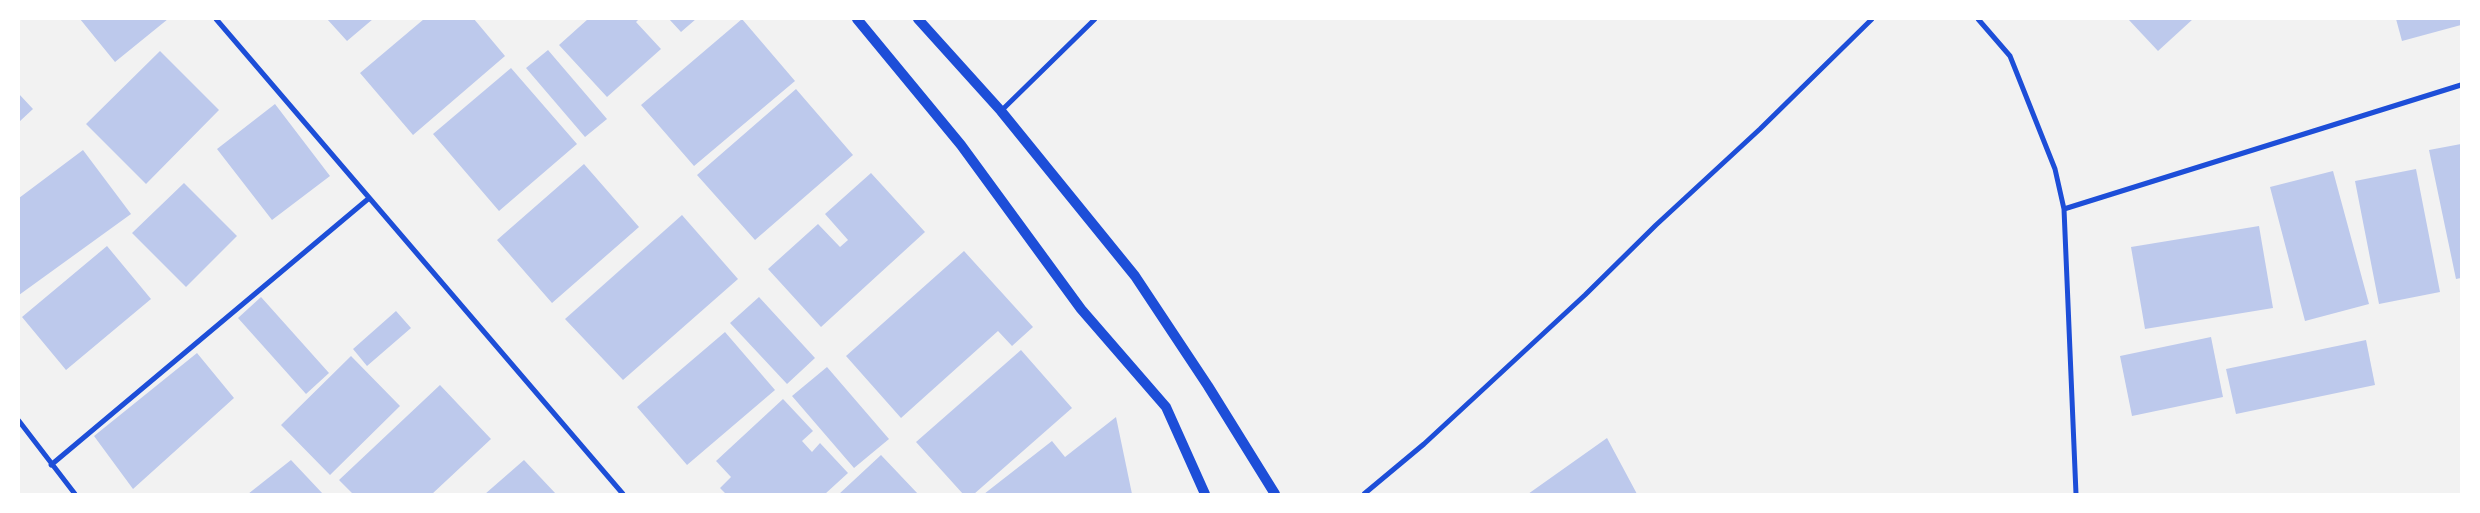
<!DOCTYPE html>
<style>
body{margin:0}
#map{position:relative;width:2480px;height:513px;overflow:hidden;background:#f2f2f2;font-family:Rubik,sans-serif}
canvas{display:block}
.frame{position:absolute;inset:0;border:20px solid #fff;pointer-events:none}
</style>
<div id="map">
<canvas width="2480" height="513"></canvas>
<div class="frame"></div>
</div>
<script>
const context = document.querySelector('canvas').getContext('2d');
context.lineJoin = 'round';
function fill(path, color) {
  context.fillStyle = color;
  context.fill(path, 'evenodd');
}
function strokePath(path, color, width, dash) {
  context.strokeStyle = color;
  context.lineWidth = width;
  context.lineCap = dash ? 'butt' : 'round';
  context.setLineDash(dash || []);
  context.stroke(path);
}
const building = new Path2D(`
 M80 19H168L115 62Z
 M327 19H373L347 41Z
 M424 19H474L505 56 413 135 360 73Z
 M588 19H639L636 22 661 49 607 97 559 45Z
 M669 19H696L681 32Z
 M742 19 795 81 694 166 641 105Z
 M2128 19H2193L2158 51Z
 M2396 19H2461V25L2402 41Z
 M548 50 607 119 585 137 526 68Z
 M160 51 219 110 146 184 86 124Z
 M511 68 577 144 499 211 433 134Z
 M796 89 853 155 755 240 697 175Z
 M19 94 33 109 19 122Z
 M275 104 330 176 272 220 217 149Z
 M2461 144V278L2456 279 2429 150Z
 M83 150 131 214 19 295V198Z
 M584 164 639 227 552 303 497 240Z
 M2416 169 2440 292 2379 304 2355 181Z
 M2333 171 2369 304 2305 321 2270 187Z
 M871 173 925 232 821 327 768 269 818 224 840 247 848 240 825 214Z
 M184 183 237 236 186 287 132 233Z
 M682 215 738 279 623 380 565 319Z
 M2259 226 2273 308 2145 329 2131 247Z
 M107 246 151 299 66 370 22 317Z
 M964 251 1033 327 1012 346 998 331 901 418 846 356Z
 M261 297 329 373 306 394 238 318Z
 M759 297 815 358 787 384 730 323Z
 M396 311 411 328 367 366 353 349Z
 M725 332 775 390 687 465 637 407Z
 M2211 337 2223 397 2132 416 2120 356Z
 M2366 340 2375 385 2236 414 2226 369Z
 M1021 350 1072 408 974 494H963L916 442Z
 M197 353 234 398 133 489 94 436Z
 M351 356 400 406 330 475 281 425Z
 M827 367 889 439 854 468 792 396Z
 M440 385 491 439 432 494H353L339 480Z
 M783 399 813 431 802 441 812 452 820 443 848 473 825 494H726L720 488 731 477 716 461Z
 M1116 417 1132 494H984L1052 441 1065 457Z
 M1607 438 1637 494H1528Z
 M881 455 918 494H839Z
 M291 460 323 494H248Z
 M524 460 556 494H485Z`);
const minor = new Path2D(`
 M216 19 623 494
 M1978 19 2010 56 2055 169 2064 209 2076 494
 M1001 111 1095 19
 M2064 209 2461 85
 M19 421 75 494
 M51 465 368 199
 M1364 494 1424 444 1585 295 1656 225 1760 129 1872 19`);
const secondary = new Path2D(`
 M857 19 961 145 1081 309 1166 407 1205 494
 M918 19 1001 111 1135 276 1208 386 1275 494`);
fill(building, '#bdc9ec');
strokePath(minor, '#1d4ed8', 5);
strokePath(secondary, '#1d4ed8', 10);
</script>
